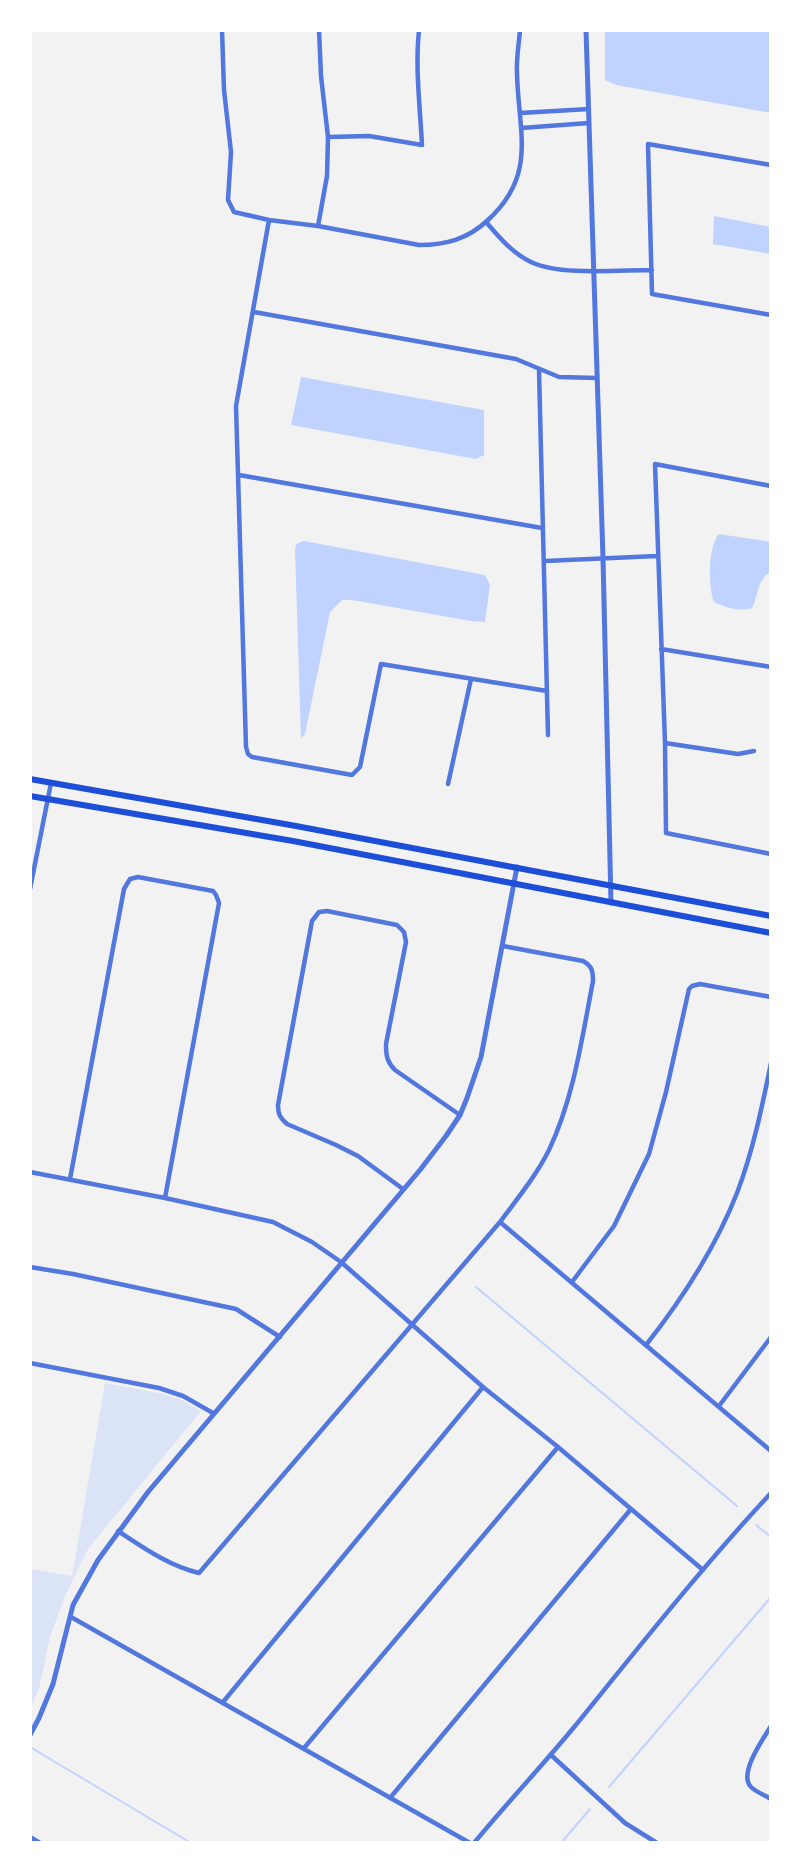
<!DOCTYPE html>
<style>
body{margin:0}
#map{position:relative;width:801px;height:1873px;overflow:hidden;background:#f2f2f2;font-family:Commissioner,sans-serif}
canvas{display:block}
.frame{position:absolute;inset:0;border:32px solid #fff;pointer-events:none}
</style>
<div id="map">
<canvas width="801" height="1873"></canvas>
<div class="frame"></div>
</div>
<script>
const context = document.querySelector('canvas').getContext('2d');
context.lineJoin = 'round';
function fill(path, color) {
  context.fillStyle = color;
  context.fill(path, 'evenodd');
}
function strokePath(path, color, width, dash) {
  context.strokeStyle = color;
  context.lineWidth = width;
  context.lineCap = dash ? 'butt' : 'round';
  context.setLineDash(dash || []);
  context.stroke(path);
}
const green = new Path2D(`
 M105 1383 159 1393 182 1400 201 1411 88 1549 65 1596 50 1637 39 1689 30 1708V1569L72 1576Z`);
const water = new Path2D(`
 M605 30H771V113L616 85 605 80Z
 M714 216 771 227V254L713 244Z
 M301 377 484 410V455L476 459 291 425Z
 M719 534 771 542V572C756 579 759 596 752 608 740 612 726 608 714 602 708 587 708 546 719 534Z
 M304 541 485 575 490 585 485 622 471 621 352 600H342L330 612 305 734 301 738 295 550 296 544Z`);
const stream = new Path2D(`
 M476 1287 737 1506
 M756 1525 771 1537
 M30 1747 191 1843
 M609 1787 771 1597
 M561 1843 590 1809`);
const minor = new Path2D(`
 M222 30 224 90 231 152 228 200 234 212 269 220 318 226 419 245C446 245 468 239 488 220 538 174 518 131 517 73 516 59 519 44 520 30
 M520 113 589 109
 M521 128 589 123
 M328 137 369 136 422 145C420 106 415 68 419 30
 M771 165 648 144 652 294 771 315
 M269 220 236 406 246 747 248 754 252 757 352 775 360 767 381 664 547 691
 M486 222C499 237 512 253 531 262 560 276 619 270 652 270
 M318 226 327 176 328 137 321 76 319 30
 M254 312 516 359 559 377 597 378
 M539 370 548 735
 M239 475 542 528
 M771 486 655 464 665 743 666 833 771 854
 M545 561 657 556
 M661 649 771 667
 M665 743 738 754 754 751
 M448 784 471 679
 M30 889 51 783
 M30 1172 165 1198 273 1222 312 1242 341 1262 483 1387 558 1447 703 1570
 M70 1179 124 889 130 879 138 877 213 891 216 895 219 903 165 1198
 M403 1189 358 1156 336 1145 287 1124C280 1118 278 1114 278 1105L312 921 319 912 327 911 397 925 404 932 406 942 386 1044C386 1056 387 1062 395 1070L460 1115
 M500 1222 771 1451
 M30 1267 73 1274 236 1309 280 1337
 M572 1282 614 1226 649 1154 666 1092 689 989 692 986 700 984 771 997
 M646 1345C683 1298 715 1249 737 1193 753 1151 762 1107 771 1063
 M30 1363 159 1388 183 1396 213 1413
 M719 1406 771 1337
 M118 1531C144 1548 169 1566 199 1573L500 1222C517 1199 536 1176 549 1150 574 1097 582 1038 593 981 593 971 592 966 583 961L503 946
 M71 1617 470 1843
 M223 1702 483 1387
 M771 1726C763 1739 738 1774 751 1787 756 1792 765 1795 771 1799
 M304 1748 558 1447
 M551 1755 625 1823 657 1843
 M390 1798 631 1509
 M30 1837 40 1843
 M474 1843C507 1803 542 1766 575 1726 639 1647 702 1567 771 1493`);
const tertiary = new Path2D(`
 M586 30 603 558 611 903
 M30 1735 39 1718 53 1684 73 1605 98 1560 148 1492 420 1170 446 1136 460 1115 467 1098 481 1057 517 867`);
const secondary = new Path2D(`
 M30 779 296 826 771 916
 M30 796 293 841 771 933`);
fill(green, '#dbe4f7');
fill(water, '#bfd3fe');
strokePath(stream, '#bfd3fe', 2);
strokePath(minor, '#5277de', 4.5);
strokePath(tertiary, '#5277de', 5);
strokePath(secondary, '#1d4ed8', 6);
</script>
